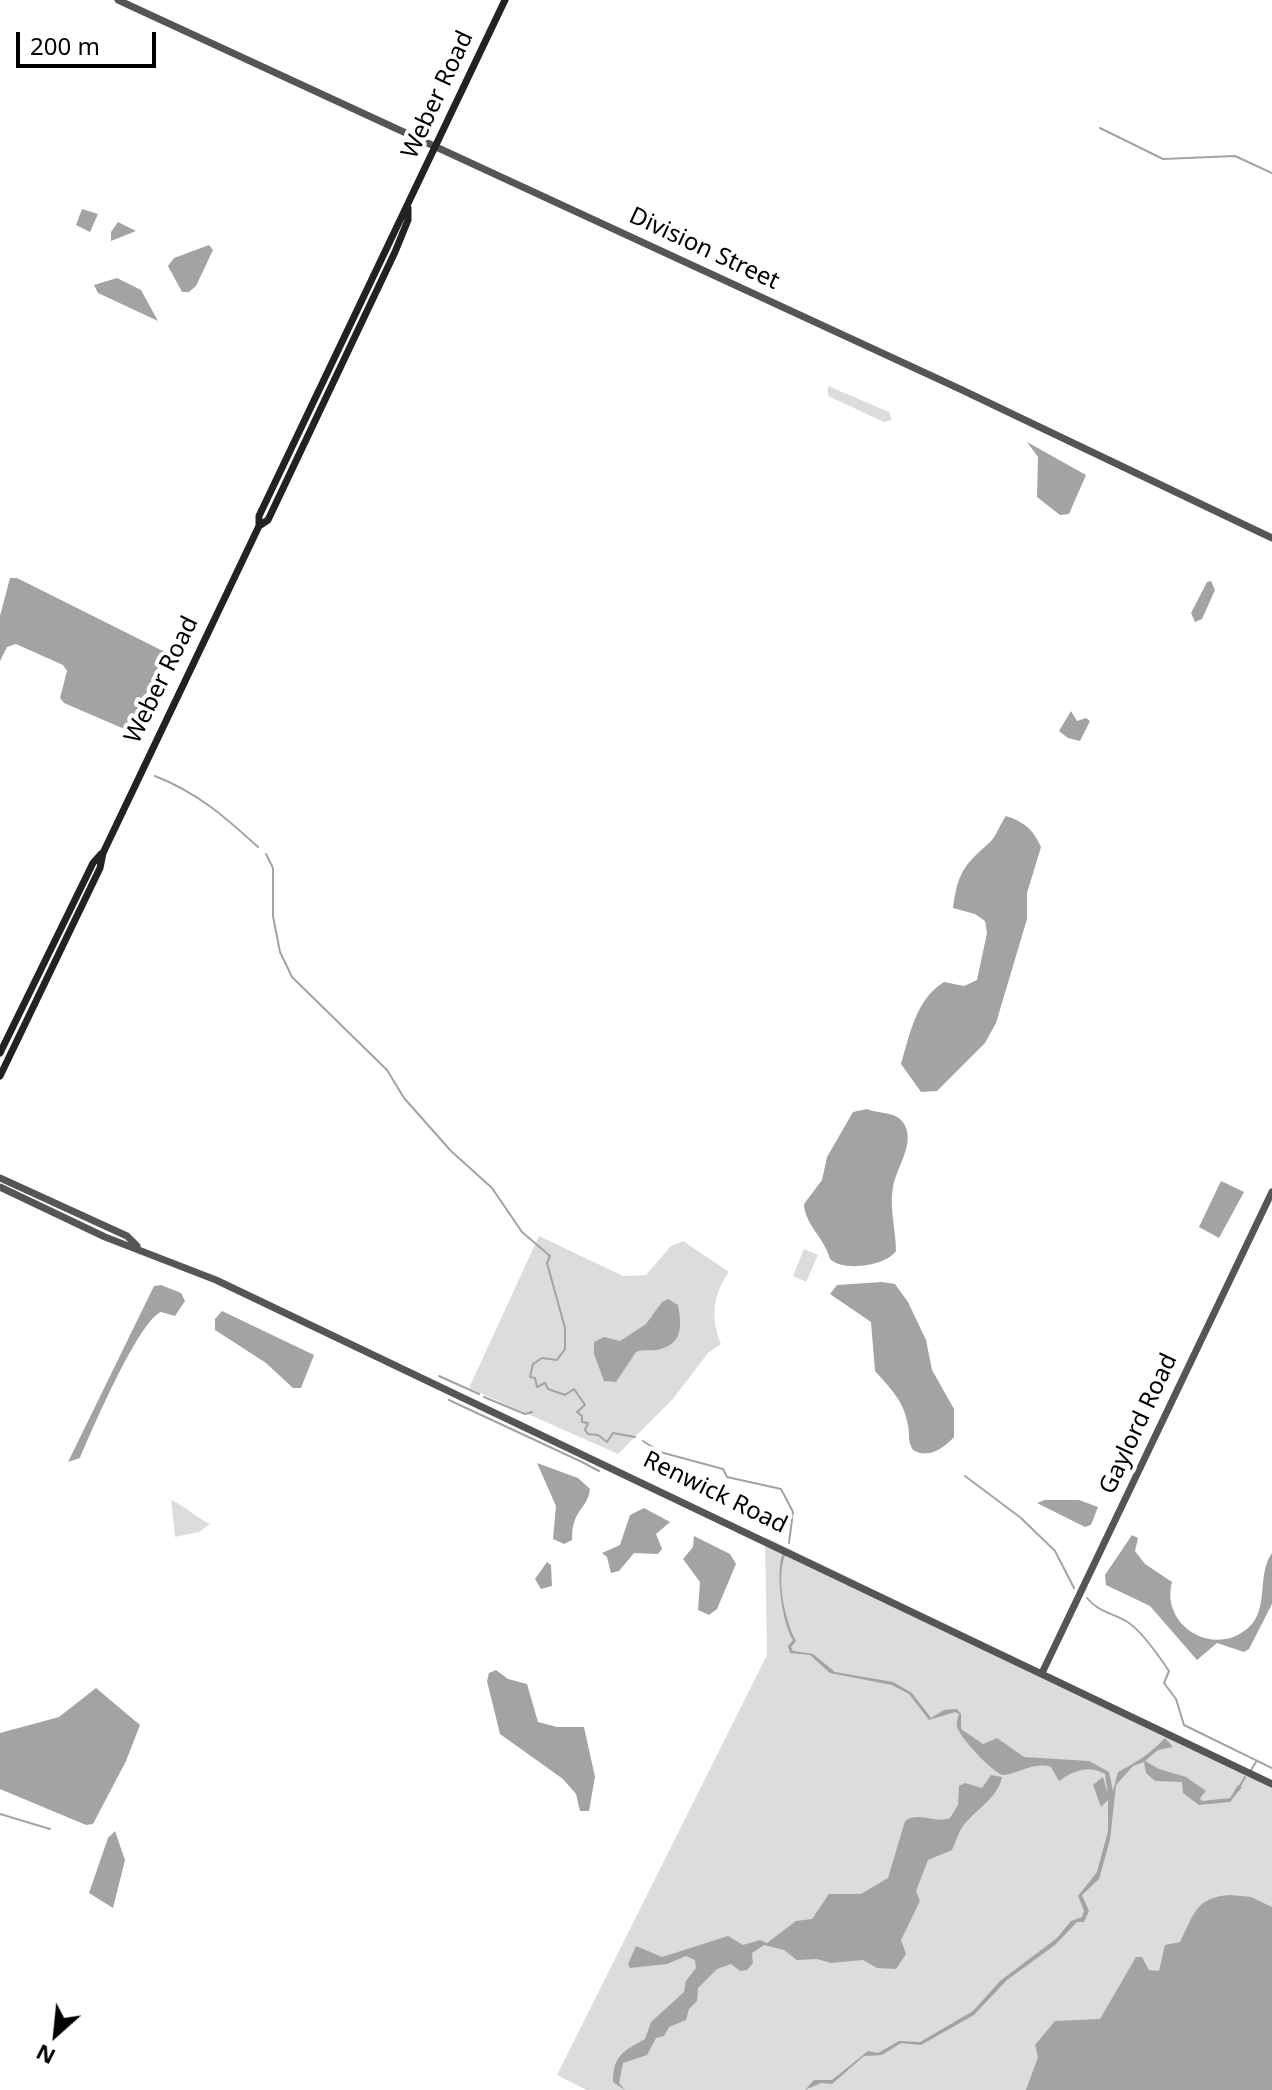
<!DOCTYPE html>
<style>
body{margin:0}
#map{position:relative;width:1272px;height:2090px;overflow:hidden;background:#fff;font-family:"Noto Sans",sans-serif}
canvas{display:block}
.north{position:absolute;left:16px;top:1994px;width:80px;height:80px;-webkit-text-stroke:6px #fff;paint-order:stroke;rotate:207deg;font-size:22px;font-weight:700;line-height:32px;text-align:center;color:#000}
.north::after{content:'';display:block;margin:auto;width:28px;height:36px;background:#000;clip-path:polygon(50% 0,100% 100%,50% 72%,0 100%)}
.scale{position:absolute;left:16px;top:32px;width:140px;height:36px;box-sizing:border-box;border:4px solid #000;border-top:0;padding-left:10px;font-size:24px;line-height:28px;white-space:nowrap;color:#000;-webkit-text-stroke:6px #fff;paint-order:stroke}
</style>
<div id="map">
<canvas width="1272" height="2090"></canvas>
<div class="north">N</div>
<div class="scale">200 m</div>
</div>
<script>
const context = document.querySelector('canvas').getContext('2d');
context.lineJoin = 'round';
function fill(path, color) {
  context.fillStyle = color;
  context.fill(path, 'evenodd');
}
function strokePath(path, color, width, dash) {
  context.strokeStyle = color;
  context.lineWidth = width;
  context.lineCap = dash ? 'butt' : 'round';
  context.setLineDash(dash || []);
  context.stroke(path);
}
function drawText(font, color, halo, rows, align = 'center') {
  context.font = font + ' "Noto Sans",sans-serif';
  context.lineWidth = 8;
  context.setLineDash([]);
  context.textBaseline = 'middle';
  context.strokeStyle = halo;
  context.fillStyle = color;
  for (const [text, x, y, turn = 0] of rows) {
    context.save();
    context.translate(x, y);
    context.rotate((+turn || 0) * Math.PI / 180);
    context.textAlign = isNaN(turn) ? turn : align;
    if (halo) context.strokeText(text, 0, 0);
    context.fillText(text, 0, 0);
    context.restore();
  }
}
const green = new Path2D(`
 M828 386 889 412 892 420 884 422 828 396Z
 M539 1236 623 1276 646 1275 671 1246 683 1241 729 1272C713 1294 710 1318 721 1344L708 1353 672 1400 618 1454 469 1388Z
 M804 1249 818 1255 806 1282 793 1276Z
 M171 1500C187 1507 195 1517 210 1524L199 1532 175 1537Z
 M765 1537 1272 1782V2090H587L557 2075 767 1655Z`);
const water = new Path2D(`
 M82 209 98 214 90 232 76 225Z
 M118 222 136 231 111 241V232Z
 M209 245 213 250 196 286 189 292H182L168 266 174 258Z
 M117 278 141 290 158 321 98 293 94 285Z
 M1027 442 1086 475 1069 514 1060 515 1037 497 1038 457Z
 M10 578H17L165 652 129 731 64 703 60 698 67 671 63 665 16 644 7 647 0 661V616Z
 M1211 581 1215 590 1202 619 1195 622 1191 613 1207 582Z
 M1071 711 1077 721 1086 718 1090 721 1080 741 1068 738 1059 731Z
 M1006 816C1024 822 1033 829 1041 847L1027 893V919L996 1023 985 1043 937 1091 921 1092 901 1064C910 1034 916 999 944 982L964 986 977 980 987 933 985 921 975 914 953 908C958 873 963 866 989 843 996 837 1000 824 1006 816Z
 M867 1109C878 1114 893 1111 902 1121 918 1140 896 1168 893 1187 889 1207 896 1231 896 1251 886 1266 843 1272 830 1259 824 1237 805 1225 804 1204L822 1180 827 1157 853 1112Z
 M1221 1181 1244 1192 1219 1238 1199 1227Z
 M882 1282 895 1284 908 1302 926 1340 932 1370 954 1409V1437C943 1449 928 1459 913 1450 907 1440 910 1435 908 1425 904 1401 890 1388 875 1371L871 1322 830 1294 837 1285Z
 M161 1285 181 1293 185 1301 175 1316 161 1312C139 1320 91 1432 80 1458L68 1462 154 1286Z
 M668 1299 678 1305C682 1327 683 1345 656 1350 649 1351 643 1349 636 1352L616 1382 604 1381 594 1354V1342L604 1337 620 1341 646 1324 662 1302Z
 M222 1311 314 1355 301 1388H293L266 1363 215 1330V1319Z
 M537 1463 578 1478 590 1489C587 1511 572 1508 572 1540L564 1544 553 1539 556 1506Z
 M1045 1500H1079L1098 1507 1091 1525 1085 1527 1037 1503Z
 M644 1508 670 1522 656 1534 662 1549 658 1554 634 1553 619 1571 611 1573 607 1557 602 1553 620 1545 630 1515Z
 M1132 1535 1138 1538 1135 1551 1145 1564 1172 1582C1160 1626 1214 1658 1248 1628 1270 1609 1256 1575 1272 1553V1604L1249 1649 1244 1652 1217 1643 1197 1660 1150 1606 1106 1585 1105 1575Z
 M694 1536 730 1554 736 1564 717 1609 709 1615 698 1610 700 1582 683 1559 693 1547Z
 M783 1553H786C775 1576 785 1621 796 1641L791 1647 793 1651 813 1654 835 1672 893 1682 912 1693 931 1718 944 1710 957 1709 961 1714V1729L983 1744 997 1738 1024 1757 1089 1761 1109 1772 1113 1791 1118 1772C1136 1763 1152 1752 1165 1738L1173 1747 1158 1750 1145 1761 1159 1769 1186 1777 1206 1791 1200 1798 1202 1801 1230 1798 1238 1785 1242 1787 1230 1802 1199 1805 1183 1793 1182 1782 1155 1781 1146 1773 1144 1762 1133 1766 1116 1785 1110 1840 1099 1879 1082 1895 1089 1911 1084 1922H1077L1055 1945 1007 1980 974 2015 921 2045 901 2043 882 2055 864 2056 832 2084 821 2083 805 2090 814 2080H832L868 2051 878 2053 899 2041 920 2042 973 2011 1000 1981 1057 1938 1071 1921 1082 1917 1084 1911 1078 1896 1097 1872 1108 1831V1800L1101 1807 1093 1785 1103 1777 1108 1795 1105 1774C1090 1764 1072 1771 1059 1781L1051 1767C1033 1761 1016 1775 1003 1775 994 1774 958 1736 957 1726 956 1722 958 1718 959 1714L955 1712 929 1720 909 1694 892 1685 830 1673 810 1655 790 1653 788 1646 793 1640C782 1625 775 1569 783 1553Z
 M547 1562 551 1565 552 1586 541 1589 535 1579Z
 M496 1670 508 1679 527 1684 538 1722 557 1727H584L595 1777 589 1811H580L576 1794 563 1779 500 1734 487 1681 489 1673Z
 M96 1688 140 1725 126 1761 93 1824 86 1825 0 1789V1733L59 1717Z
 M991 1775 1002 1777C998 1798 975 1810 963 1826 958 1833 956 1842 952 1850L928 1860 916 1891 920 1901 901 1940 906 1954 896 1969 877 1968 863 1960 831 1963 817 1959 797 1960 784 1950 764 1945 752 1953 753 1963 747 1970 740 1971 731 1964 717 1969 698 1988 697 2001 689 2009 686 2020 669 2027 664 2036 656 2038 647 2055 623 2063 619 2083 625 2090 613 2082C613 2055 624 2051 645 2039L651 2022 684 1992 686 1981 696 1968 695 1960 686 1956 667 1964 630 1968 628 1964 636 1946 662 1957 728 1936 743 1945 760 1940 767 1943 796 1921 812 1919 829 1894H861L888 1878 905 1821C920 1811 934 1824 950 1818L958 1805 959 1786 965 1783 982 1788Z
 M115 1831 125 1860 113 1908 89 1893 108 1838Z
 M1230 1895 1251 1897 1272 1907V2090H1026L1038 2057 1035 2045 1055 2021 1100 2019 1136 1957H1142L1149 1970 1159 1971 1165 1945 1180 1942C1194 1914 1196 1897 1230 1895Z`);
const stream = new Path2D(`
 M1100 128 1163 159 1235 156 1272 173
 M155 776C198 793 224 816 258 847
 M266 854 273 868V916L280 952 292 977 387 1070 404 1098 451 1151 492 1188 522 1232 550 1256 547 1263 565 1328V1349L557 1360 542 1358 533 1364 530 1377 535 1378 537 1387 545 1383 548 1389 565 1395 574 1389 585 1405 577 1412 582 1416V1422L588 1423 585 1430 588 1434 598 1435 607 1442 613 1433 635 1437
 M439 1376 479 1394
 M484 1397 525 1414 532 1412
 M449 1400 582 1462
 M643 1441 660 1452 723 1469 727 1477 781 1489 793 1512 789 1543
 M582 1462 599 1471
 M965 1476 1021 1518 1055 1551 1074 1588
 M1087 1598C1098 1612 1112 1613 1126 1621 1140 1629 1159 1656 1169 1671L1164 1683 1176 1699 1184 1725 1272 1768
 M1251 1770 1256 1762
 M1240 1786 1245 1777
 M0 1814 50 1829`);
const tertiary = new Path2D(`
 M118 0 960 389 1272 538
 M0 1178 127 1236 137 1246
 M0 1187 105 1237 216 1280 1272 1784
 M1042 1673 1272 1192`);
const secondary = new Path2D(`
 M259 526 268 520 395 252 408 220V208
 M0 1053 93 863 101 854
 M0 1076 100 868 103 853 259 526V516L505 0`);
const streetNames = [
 ["Weber Road",438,95,-65],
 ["Division Street",704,249,25],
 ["Weber Road",162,680,-64],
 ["Gaylord Road",1139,1424,-65],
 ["Renwick Road",715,1493,26]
];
fill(green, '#dcdcdc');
fill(water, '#a3a3a3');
strokePath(stream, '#a3a3a3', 2);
strokePath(tertiary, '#555', 7);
strokePath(secondary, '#222', 7);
drawText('24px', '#000', '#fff', streetNames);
</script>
